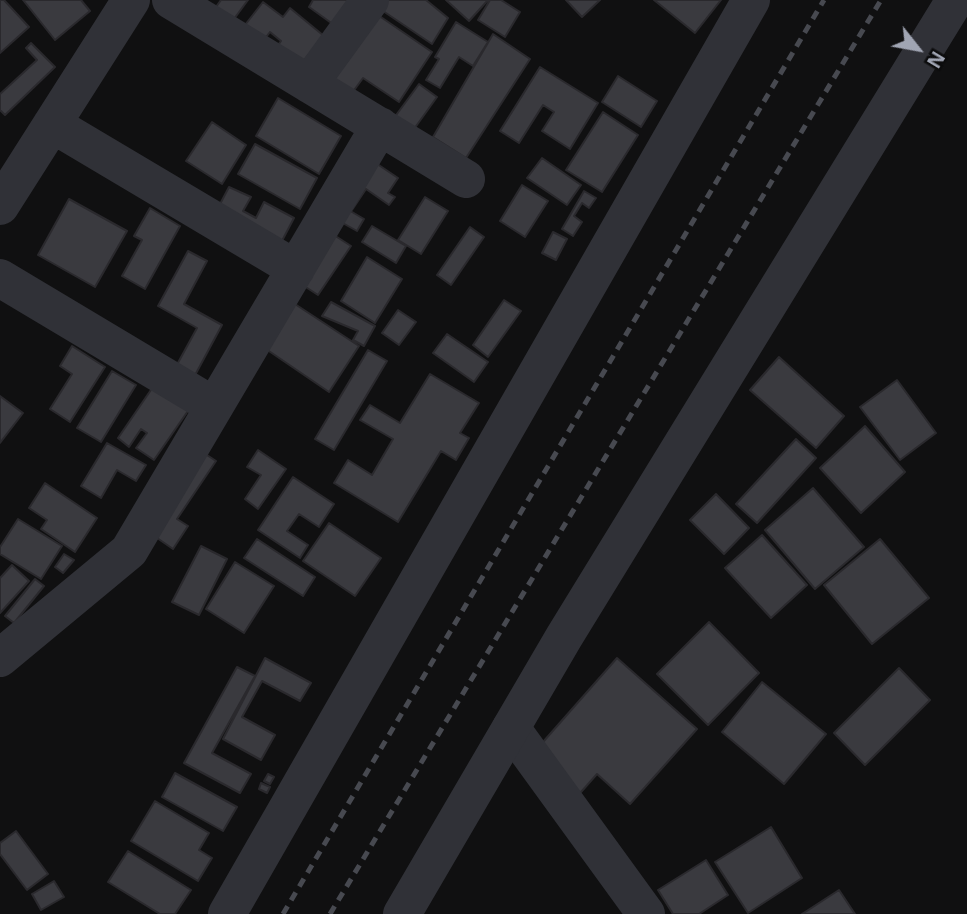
<!DOCTYPE html>
<style>
body{margin:0}
#map{position:relative;width:967px;height:914px;overflow:hidden;background:#101011;font-family:"Open Sans",sans-serif}
canvas{display:block}
.north{position:absolute;left:883px;top:14px;width:70px;height:70px;-webkit-text-stroke:5px #0b0b0c;paint-order:stroke;rotate:121deg;font-size:19px;font-weight:700;line-height:28px;text-align:center;color:#a0a5b3}
.north::after{content:'';display:block;margin:auto;width:24px;height:32px;background:#a0a5b3;clip-path:polygon(50% 0,100% 100%,50% 72%,0 100%)}
</style>
<div id="map">
<canvas width="967" height="914"></canvas>
<div class="north">N</div>
</div>
<script>
const context = document.querySelector('canvas').getContext('2d');
context.lineJoin = 'round';
function fill(path, color) {
  context.fillStyle = color;
  context.fill(path, 'evenodd');
}
function strokePath(path, color, width, dash) {
  context.strokeStyle = color;
  context.lineWidth = width;
  context.lineCap = dash ? 'butt' : 'round';
  context.setLineDash(dash || []);
  context.stroke(path);
}
const building = new Path2D(`
 M0 0H4L29 27 0 53Z
 M23 0H81L90 11 55 40Z
 M221 0H248L220 38 203 25Z
 M313 0H352L334 25 309 7Z
 M385 0H426L448 18 432 44 380 9Z
 M446 0H488L469 21Z
 M490 0H501L520 12 505 37 478 20Z
 M566 0H600L582 17Z
 M654 0H721L695 33Z
 M263 2 283 17 290 8 324 36 290 78 267 60 281 41 270 32 253 54 234 39Z
 M375 13 432 52 399 102 363 78 347 100 326 86Z
 M456 22 488 42 473 66 459 57 440 88 426 80 439 59 435 57Z
 M493 34 530 59 466 158 433 137Z
 M31 43 55 67 5 115 0 110V94L37 60 26 48Z
 M540 67 598 103 570 149 542 131 554 112 543 105 519 143 500 131Z
 M618 76 657 101 641 127 602 102Z
 M419 84 437 97 409 136 391 122Z
 M278 98 341 136 319 174 256 136Z
 M603 112 638 135 602 192 566 170Z
 M212 122 246 145 222 184 186 161Z
 M255 144 317 178 300 209 238 174Z
 M358 151 398 178 388 193 395 197 389 205 366 189 352 210Z
 M542 158 581 185 567 205 527 178Z
 M522 185 548 201 525 237 500 221Z
 M229 187 251 197 243 211 256 218 264 202 294 218 273 258 209 225Z
 M584 191 596 198 589 208 582 203 574 216 582 222 573 236 562 229Z
 M425 197 448 211 421 254 398 240Z
 M69 199 127 231 95 287 38 255Z
 M150 208 180 226 145 289 122 276 142 240 134 236Z
 M347 209 364 219 357 231 339 221Z
 M320 226 351 246 318 295 287 275Z
 M372 226 406 246 396 263 362 242Z
 M470 227 484 237 451 285 437 275Z
 M553 232 567 239 556 260 542 253Z
 M188 251 207 261 184 304 222 325 186 392 168 381 197 328 158 306Z
 M367 257 402 279 375 323 341 301Z
 M272 289 359 346 329 392 263 347Z
 M504 300 521 311 488 357 473 345Z
 M331 302 375 326 364 346 353 340 358 331 322 316Z
 M398 310 416 322 399 345 382 333Z
 M447 334 488 362 474 382 433 353Z
 M72 346 105 367 70 422 50 409 72 374 60 366Z
 M368 350 387 361 334 450 315 439Z
 M779 357 844 416 816 448 750 390Z
 M112 371 136 385 101 442 77 428Z
 M430 374 479 403 460 433 469 438 456 460 441 451 398 522 334 483 348 460 372 475 393 439 360 420 370 405 400 423Z
 M897 380 936 433 900 460 860 407Z
 M155 384 190 408 154 460 136 448 147 433 141 429 129 447 118 438Z
 M0 396 23 413 0 443Z
 M865 426 905 472 861 513 820 468Z
 M796 439 816 458 757 523 736 504Z
 M107 443 146 465 136 481 117 470 101 498 81 486Z
 M198 449 216 461 177 519 188 526 173 549 144 529Z
 M258 450 286 469 258 509 245 499 261 475 247 467Z
 M293 477 334 504 319 527 299 514 287 531 308 545 300 558 258 530Z
 M45 483 97 518 75 552 41 529 47 520 29 508Z
 M813 488 864 547 815 589 765 530Z
 M716 494 749 528 724 554 690 520Z
 M18 519 62 546 41 579 0 554V547Z
 M329 523 381 558 355 596 303 561Z
 M762 535 807 585 771 618 725 568Z
 M257 539 315 577 303 596 244 558Z
 M880 539 929 598 872 644 824 585Z
 M201 546 227 559 199 615 172 602Z
 M64 554 74 560 63 573 55 567Z
 M235 562 274 586 244 633 206 609Z
 M12 565 29 581 0 613V578Z
 M35 579 44 586 14 623 5 616Z
 M709 622 759 673 708 725 657 674Z
 M265 658 311 683 300 701 262 681 242 717 275 735 261 760 223 739Z
 M617 658 697 729 630 804 597 774 574 800 528 759Z
 M237 667 255 676 212 753 251 774 240 793 184 763Z
 M899 668 930 700 865 765 834 733Z
 M762 682 826 734 784 784 722 732Z
 M175 773 237 807 223 831 162 797Z
 M268 774 274 777 270 784 264 781Z
 M261 783 270 787 267 793 259 789Z
 M155 801 209 833 199 850 212 858 198 881 131 841Z
 M771 827 802 878 748 913 715 862Z
 M16 831 48 874 27 890 0 854V843Z
 M128 851 191 890 175 914H160L108 882Z
 M706 860 728 895 699 914H673L658 890Z
 M54 881 64 897 41 910 32 894Z
 M839 890 855 914H802Z`);
const minor = new Path2D(`
 M171 0 466 179
 M309 84 370 0
 M52 124 296 269
 M0 206 131 0
 M0 278 214 406
 M0 658 129 551 380 126
 M511 728 646 914
 M227 914 751 0`);
const tertiary = new Path2D(`
 M402 914 564 637 955 0`);
const rail = new Path2D(`
 M283 914 824 0
 M330 914 881 0`);
fill(building, '#3a3a3f');
strokePath(building, '#2a292d', 2);
strokePath(minor, '#303137', 38);
strokePath(tertiary, '#303137', 38);
strokePath(rail, '#474950', 5, [9, 7]);
</script>
